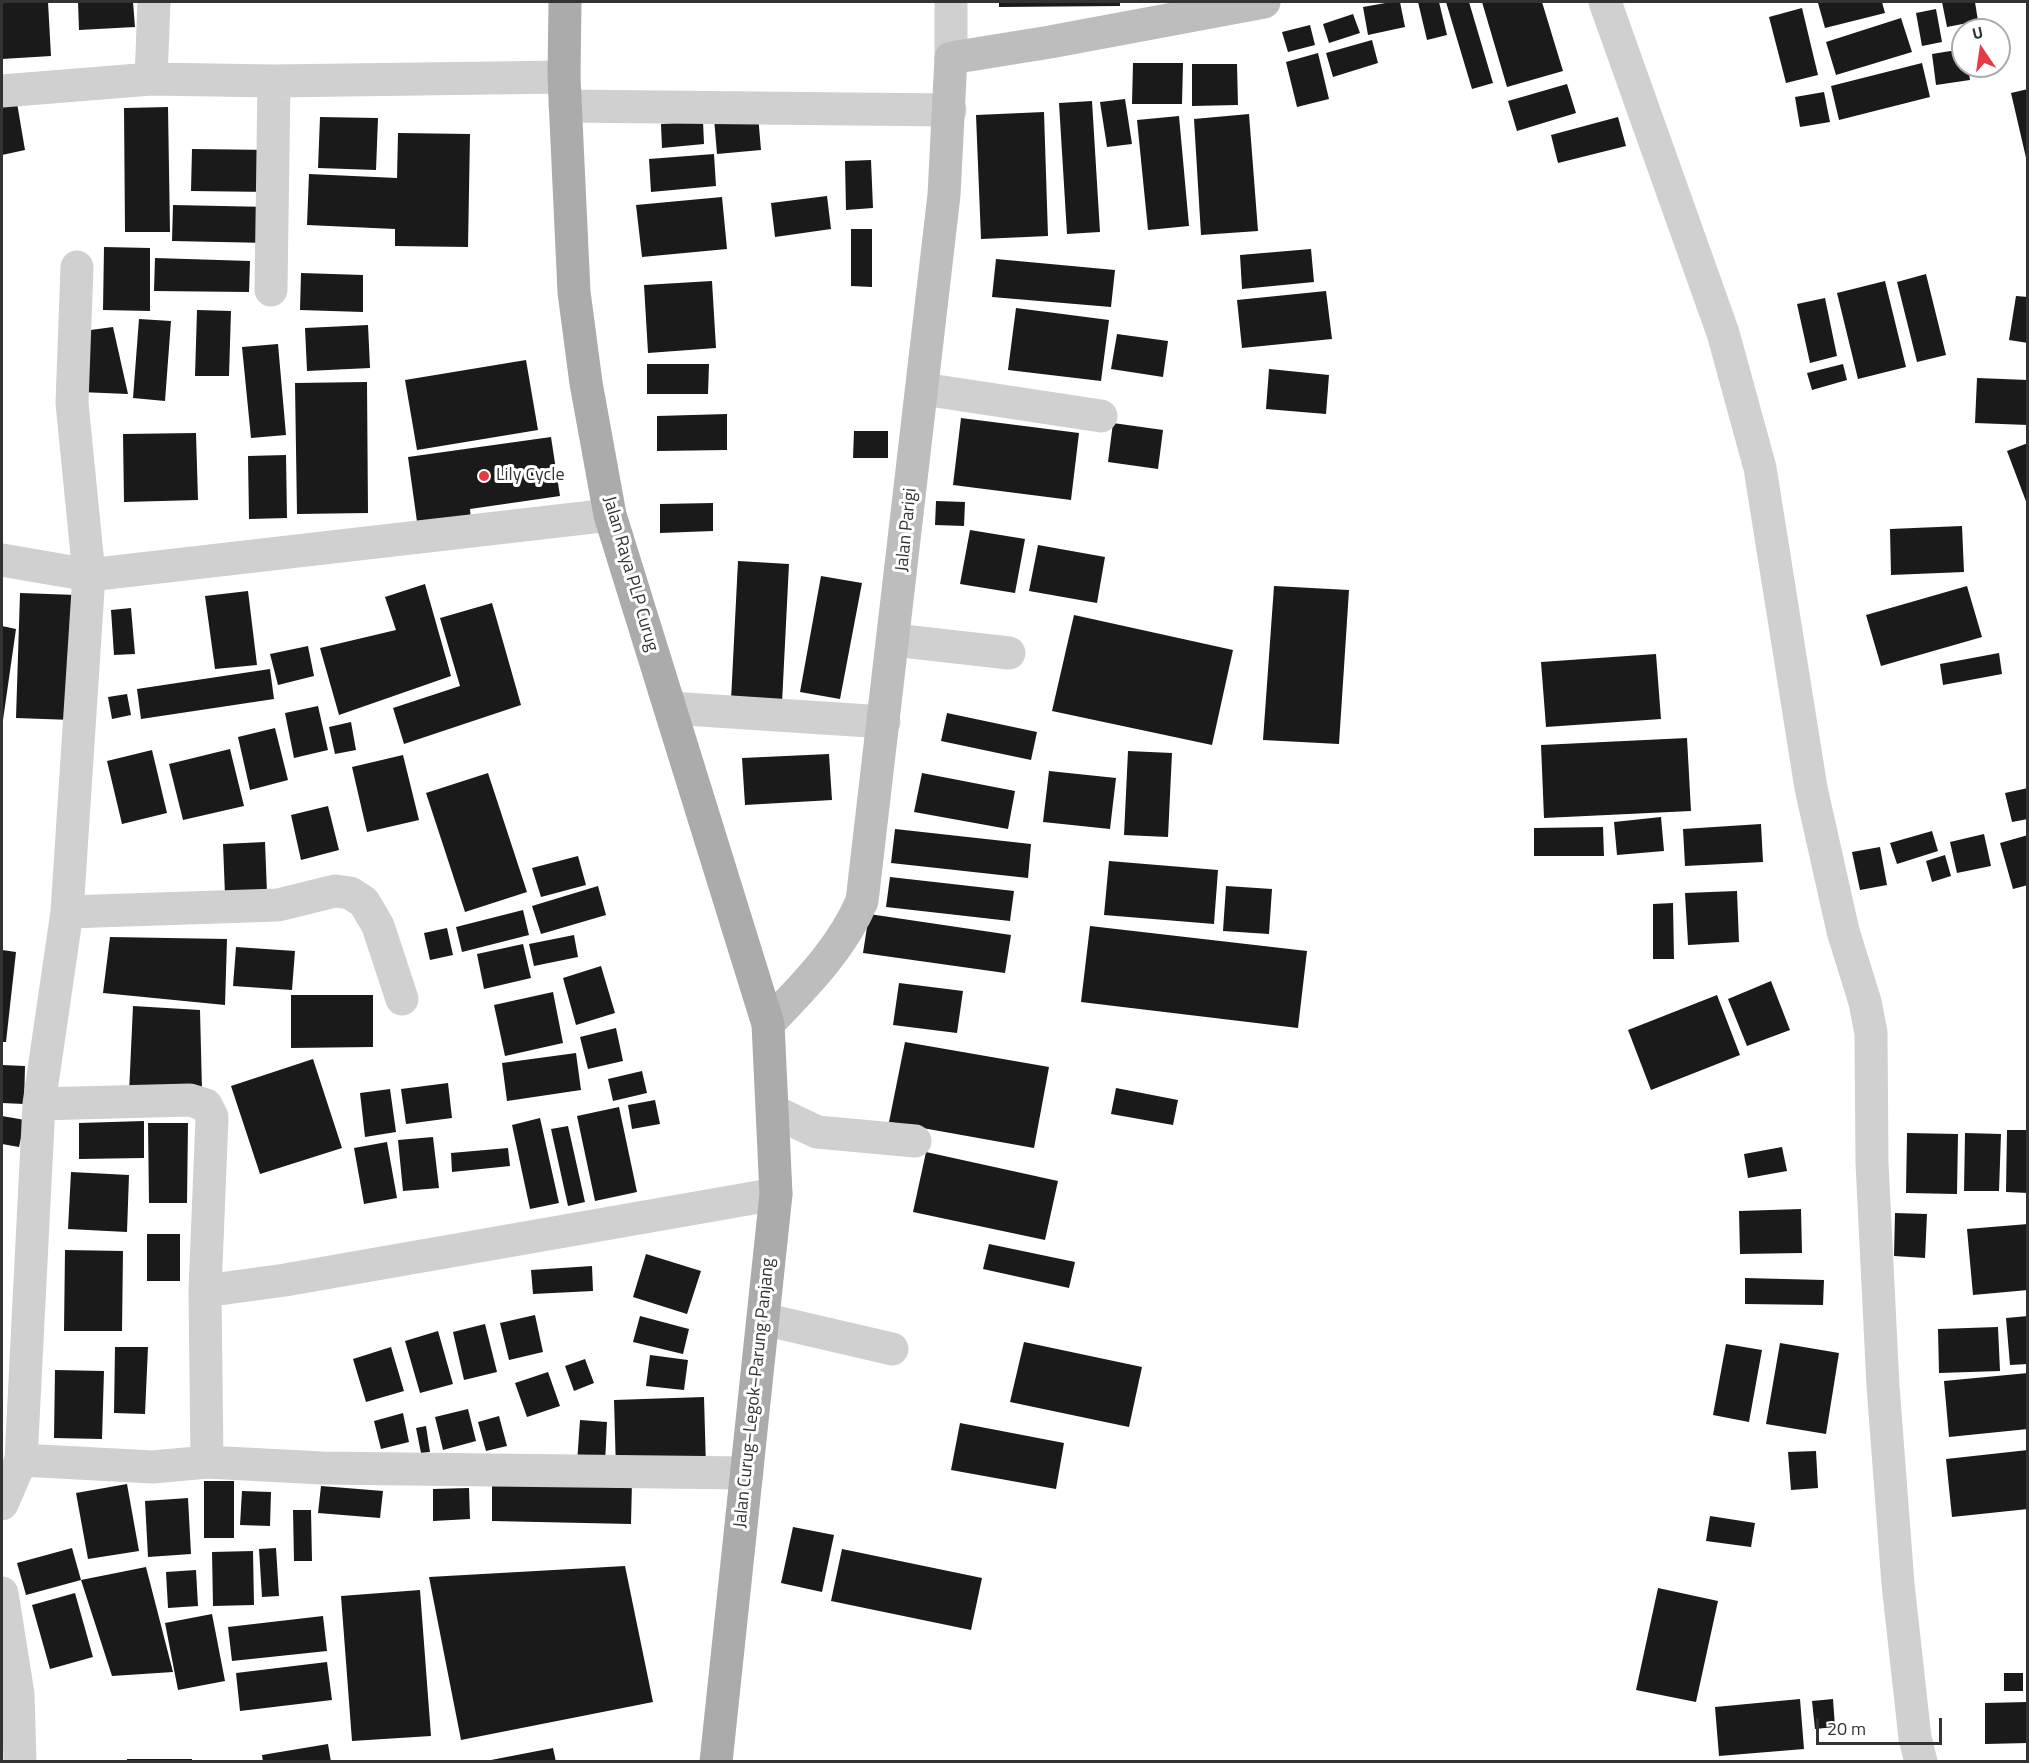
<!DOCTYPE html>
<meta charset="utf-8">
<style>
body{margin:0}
#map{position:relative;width:2029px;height:1763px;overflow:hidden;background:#fff;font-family:"Titillium Web",sans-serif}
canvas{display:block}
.frame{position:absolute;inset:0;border:3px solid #333;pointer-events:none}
.north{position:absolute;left:1951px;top:18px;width:60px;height:60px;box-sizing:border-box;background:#fff;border:2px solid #adadad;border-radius:50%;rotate:347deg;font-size:16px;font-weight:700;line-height:24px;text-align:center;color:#333}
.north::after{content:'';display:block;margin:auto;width:21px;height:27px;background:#e63946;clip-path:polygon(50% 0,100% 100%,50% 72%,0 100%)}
.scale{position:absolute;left:1816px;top:1718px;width:126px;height:27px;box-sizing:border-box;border:3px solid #333;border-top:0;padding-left:8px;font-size:18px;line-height:21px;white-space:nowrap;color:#333;-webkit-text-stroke:4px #fff;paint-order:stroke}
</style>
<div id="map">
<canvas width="2029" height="1763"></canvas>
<div class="frame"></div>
<div class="north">U</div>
<div class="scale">20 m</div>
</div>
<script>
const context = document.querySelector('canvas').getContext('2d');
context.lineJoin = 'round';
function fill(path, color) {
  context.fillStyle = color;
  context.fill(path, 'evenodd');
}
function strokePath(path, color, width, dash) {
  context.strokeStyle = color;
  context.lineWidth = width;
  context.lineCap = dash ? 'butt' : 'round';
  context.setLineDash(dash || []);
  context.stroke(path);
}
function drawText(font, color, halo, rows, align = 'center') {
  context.font = font + ' "Titillium Web",sans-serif';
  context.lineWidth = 6;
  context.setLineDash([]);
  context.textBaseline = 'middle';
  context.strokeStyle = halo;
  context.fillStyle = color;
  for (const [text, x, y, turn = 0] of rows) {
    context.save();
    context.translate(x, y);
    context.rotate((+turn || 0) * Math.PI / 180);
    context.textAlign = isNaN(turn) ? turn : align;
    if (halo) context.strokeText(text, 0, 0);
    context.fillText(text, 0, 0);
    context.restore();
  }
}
const building = new Path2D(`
 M2 2H48L51 56 2 59Z
 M78 2H133L135 27 79 30Z
 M999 2H1120V6L999 7Z
 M1391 2H1400L1405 27 1368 35 1363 7Z
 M1418 2H1439L1447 35 1427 40Z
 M1446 2H1469L1493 83 1472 89Z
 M1482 2H1542L1563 71 1507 87Z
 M1824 2H1882L1885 13 1825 28 1818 3Z
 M1942 2H1975L1978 21 1947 27Z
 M1802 8 1818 75 1786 83 1769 17Z
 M1936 9 1942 42 1922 46 1916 13Z
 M1353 14 1360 33 1329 43 1323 24Z
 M1901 18 1912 52 1836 75 1826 42Z
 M1310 25 1315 45 1288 52 1282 32Z
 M1372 40 1378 63 1333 77 1326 53Z
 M1963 49V66H1968L1970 80 1936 85 1932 54Z
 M1318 53 1329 99 1297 107 1286 62Z
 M1133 63H1183L1182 104H1132Z
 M1922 63 1930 97 1839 120 1831 86Z
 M1192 64H1237L1238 105 1192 106Z
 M1567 84 1576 113 1517 131 1508 101Z
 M2028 89V162H2027L2011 93Z
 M1824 92 1830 122 1800 127 1795 97Z
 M1125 99 1132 144 1107 147 1100 102Z
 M1092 101 1100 232 1067 234 1059 103Z
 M17 103 25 150 2 155V106Z
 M168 107 170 232H125L124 108Z
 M1044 112 1048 236 981 239 976 115Z
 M1249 114 1258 231 1201 235 1194 119Z
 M758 115 761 150 717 154 714 118Z
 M1179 116 1189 226 1148 230 1137 120Z
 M320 117 378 118 376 170 318 168Z
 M1618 117 1626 146 1558 163 1551 135Z
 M703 121 704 144 662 148 661 124Z
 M398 133 470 134 468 247 395 246V229L307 225 309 174 397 178Z
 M192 149 272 150V192L191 191Z
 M714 154 716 186 651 192 649 159Z
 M871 160 873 208 846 210 845 161Z
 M827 196 831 229 775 237 771 203Z
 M722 197 727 249 642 257 636 205Z
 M173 205 270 207 269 243 172 241Z
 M851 229H872V287L851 286Z
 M104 247 150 248V311L103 310Z
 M1311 249 1314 282 1242 289 1240 255Z
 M155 258 250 261 249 292 154 291Z
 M996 259 1115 270 1111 307 992 297Z
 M301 273 363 275V312L300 310Z
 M1926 274 1946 355 1917 362 1897 282Z
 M712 281 716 348 648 353 644 285Z
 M1885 281 1906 367 1858 379 1837 293Z
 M1326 291 1332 339 1242 348 1237 300Z
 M2016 296 2028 297V343L2009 340Z
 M1825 298 1837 356 1810 363 1797 304Z
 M1016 308 1109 320 1101 381 1008 370Z
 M197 310 231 311 229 376H195Z
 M139 319 171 321 165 401 133 398Z
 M368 325 370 368 307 371 305 328Z
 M113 327 128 394 80 392 83 331Z
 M1117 334 1168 341 1163 377 1111 369Z
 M278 344 286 435 251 438 242 347Z
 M526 360 538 430 417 450 405 380Z
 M647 364H709L708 394H647Z
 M1843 364 1847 380 1812 390 1807 373Z
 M1269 369 1329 375 1326 414 1266 409Z
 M1977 378 2028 380V425L1975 423Z
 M367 382 368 513 297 514 295 383Z
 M727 414V450L657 451V416Z
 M961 418 1079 433 1071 500 953 485Z
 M1113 423 1163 430 1158 469 1108 462Z
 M854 431H888V458H853Z
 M196 433 198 500 124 502 123 434Z
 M551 437 560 496 470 509 471 521 418 529 408 457Z
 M2028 443V504H2027L2007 451Z
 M286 455 287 518 249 519 248 456Z
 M936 501 965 502 964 526 935 525Z
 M713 503V531L660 533V504Z
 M1962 526 1964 572 1891 575 1890 529Z
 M970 530 1025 539 1015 593 960 584Z
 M1038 545 1105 557 1097 603 1029 591Z
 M738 561 789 564 782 703 731 700Z
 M821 576 862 583 840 699 800 692Z
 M425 584 451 676 339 715 320 648 396 630 385 597Z
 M1274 586 1349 590 1339 744 1263 740Z
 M1967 586 1982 637 1881 666 1866 615Z
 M248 591 257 665 215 669 205 596Z
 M20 593 77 595 72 720 16 718Z
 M492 603 521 705 404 744 393 708 460 686 440 618Z
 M131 608 135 654 114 655 111 610Z
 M1074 615 1233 650 1212 745 1052 711Z
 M2 626 16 629 3 720H2Z
 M308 646 314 676 278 685 270 654Z
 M1999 653 2002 674 1943 685 1940 664Z
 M1656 654 1661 719 1546 727 1541 662Z
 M270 669 274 699 141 719 137 689Z
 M127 694 131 715 112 719 108 697Z
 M318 706 328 750 294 758 285 713Z
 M947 713 1037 732 1031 760 941 741Z
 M351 722 356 750 335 754 329 727Z
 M275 728 288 780 250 790 238 737Z
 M1687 738 1691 811 1544 818 1541 745Z
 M230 749 244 806 183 820 169 764Z
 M152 750 167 813 122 824 107 761Z
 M1128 751 1172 753 1168 837 1124 835Z
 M829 754 832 800 745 805 742 758Z
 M403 755 419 820 367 832 352 767Z
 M1049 771 1116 778 1110 829 1043 822Z
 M488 773 527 892 465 912 426 793Z
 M922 773 1015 791 1008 829 914 812Z
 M2028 788V819L2012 822 2005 793Z
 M328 806 339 850 301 860 291 815Z
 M1661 817 1664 851 1617 855 1614 822Z
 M1761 824 1763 862 1685 866 1683 829Z
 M1603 827 1604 856H1534V828Z
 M895 829 1031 844 1028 878 891 863Z
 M1932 831 1938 851 1897 864 1890 843Z
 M1984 834 1991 866 1957 873 1950 842Z
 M2028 835V885L2013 889 2000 843Z
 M265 842 267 893 225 895 223 844Z
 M1880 847 1887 885 1860 890 1852 852Z
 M1945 855 1951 876 1932 882 1926 861Z
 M578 856 586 885 541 897 532 868Z
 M1109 861 1218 870 1214 924 1104 915Z
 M890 877 1014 891 1010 921 886 907Z
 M598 886 606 915 541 934 532 906Z
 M1226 886 1272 889 1269 934 1223 931Z
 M1737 891 1739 942 1688 945 1685 893Z
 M1673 903 1674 959H1653V904Z
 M523 910 529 935 462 952 456 927Z
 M869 914 1011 935 1005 973 863 953Z
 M1090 926 1307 951 1298 1028 1081 1002Z
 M447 928 453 955 430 960 424 933Z
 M574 935 578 957 534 966 529 944Z
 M110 937 227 939 225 1005 103 993Z
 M523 944 531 978 484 989 477 954Z
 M236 947 295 951 292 990 233 986Z
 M2 950 16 952 6 1042H2Z
 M601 966 615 1013 576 1025 563 978Z
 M1771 981 1790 1030 1747 1046 1728 999Z
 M899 983 963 991 957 1033 893 1025Z
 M553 992 563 1043 505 1056 494 1005Z
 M291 995H373V1047L291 1048Z
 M1717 995 1740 1055 1651 1090 1628 1030Z
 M133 1006 200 1010 202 1090 129 1093Z
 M616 1028 623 1061 588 1069 580 1037Z
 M905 1042 1049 1067 1034 1148 889 1122Z
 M576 1053 581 1090 507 1101 502 1063Z
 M313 1059 342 1148 260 1174 231 1086Z
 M2 1065 25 1066 24 1104 2 1103Z
 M642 1071 647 1093 613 1101 608 1079Z
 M448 1083 452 1118 406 1124 401 1089Z
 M1116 1088 1178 1100 1173 1125 1111 1114Z
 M390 1089 396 1132 365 1137 360 1093Z
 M655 1100 660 1124 632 1129 628 1105Z
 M619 1107 637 1192 595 1201 577 1116Z
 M2 1116 25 1120 19 1147 2 1144Z
 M540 1118 559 1203 530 1209 512 1125Z
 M144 1121V1158L79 1159V1123Z
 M148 1123H188L187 1203H149Z
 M568 1126 585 1202 568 1206 551 1129Z
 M2007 1130H2028V1193L2006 1192Z
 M1907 1133 1958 1134 1957 1194 1906 1193Z
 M1965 1133 2001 1134 1999 1191H1964Z
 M433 1137 439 1188 403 1191 398 1140Z
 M387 1142 397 1198 364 1204 354 1148Z
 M1782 1147 1787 1171 1748 1178 1744 1154Z
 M508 1148 510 1166 452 1172 451 1153Z
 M926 1152 1058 1181 1045 1240 913 1212Z
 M71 1172 129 1175 127 1232 68 1229Z
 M1801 1209 1802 1253 1740 1254 1739 1211Z
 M1895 1213 1927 1214 1925 1258 1894 1256Z
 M2028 1224V1290L1973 1295 1967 1229Z
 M147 1234H180V1281H147Z
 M989 1244 1075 1262 1069 1288 983 1269Z
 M65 1250 123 1251 122 1331H64Z
 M646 1254 701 1271 687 1314 633 1297Z
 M592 1266 593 1291 533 1294 531 1270Z
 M1745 1278 1824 1280 1823 1305 1745 1304Z
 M535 1315 543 1352 509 1360 500 1323Z
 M640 1316 689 1329 683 1354 633 1342Z
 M2028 1316V1364L2010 1365 2006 1318Z
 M485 1324 497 1372 464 1380 453 1332Z
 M1998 1327 2000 1371 1939 1373 1938 1329Z
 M438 1331 453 1384 420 1393 405 1341Z
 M1024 1342 1142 1367 1129 1427 1010 1402Z
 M1780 1343 1839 1353 1826 1434 1766 1424Z
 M1726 1344 1762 1350 1749 1422 1713 1415Z
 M115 1347H148L145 1414 114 1413Z
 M391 1347 404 1391 366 1402 353 1359Z
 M650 1355 688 1360 684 1390 646 1386Z
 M585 1359 594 1383 574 1391 565 1366Z
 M55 1370 104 1371 102 1439 54 1438Z
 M548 1372 560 1406 527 1417 515 1383Z
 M2028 1373V1429L1949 1437 1944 1381Z
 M704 1397 706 1467 616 1470 614 1400Z
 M468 1409 476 1441 443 1450 435 1417Z
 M403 1413 409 1442 381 1449 374 1421Z
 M499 1416 507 1446 486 1451 478 1422Z
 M580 1420 607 1422 605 1464 577 1463Z
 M960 1423 1064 1443 1056 1489 951 1470Z
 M426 1426 430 1452 421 1453 416 1428Z
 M2028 1450V1509L1952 1517 1946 1459Z
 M1816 1451 1818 1488 1791 1490 1788 1452Z
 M492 1479 632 1481 631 1524 492 1521Z
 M204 1481H234V1538H204Z
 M127 1484 139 1551 88 1559 76 1493Z
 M321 1486 383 1491 380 1518 318 1513Z
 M469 1488 470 1519 433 1521V1489Z
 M242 1491 271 1492 270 1526 240 1525Z
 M188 1498 191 1554 148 1557 145 1501Z
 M293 1510H311L312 1561H294Z
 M1710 1516 1755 1523 1751 1547 1706 1541Z
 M793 1527 834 1535 822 1592 781 1583Z
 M72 1548 81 1580 26 1595 17 1563Z
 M276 1548 279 1596 262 1597 259 1549Z
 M842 1549 982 1578 971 1630 831 1601Z
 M253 1551 254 1605 213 1606 212 1552Z
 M625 1566 653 1702 461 1740 429 1577Z
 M146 1567 173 1672 112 1676 81 1580Z
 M196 1570 198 1606 168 1608 166 1572Z
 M1658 1588 1718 1601 1696 1702 1636 1690Z
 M420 1590 431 1736 352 1741 341 1596Z
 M75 1593 93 1657 50 1669 32 1605Z
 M212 1614 225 1681 178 1690 165 1623Z
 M323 1616 327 1651 232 1661 228 1627Z
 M327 1662 332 1700 240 1711 236 1673Z
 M2004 1673H2023V1691H2004Z
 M1800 1699 1804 1749 1719 1756 1715 1707Z
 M1833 1699 1835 1727 1815 1729 1812 1701Z
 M2028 1702V1743L1985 1744V1703Z
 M328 1744 331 1762H263L262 1755Z
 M553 1748 556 1762H491V1760Z
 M127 1759H192V1762H127Z`);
const street = new Path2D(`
 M951 2V58
 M1605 2 1723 333 1760 468 1811 788 1843 931 1865 1002 1871 1033 1872 1163 1883 1386 1898 1584 1915 1738 1921 1762
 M151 79 154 2
 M2 91 151 79 274 81 564 77
 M565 106 950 110
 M271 290 274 81
 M923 389 1101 416
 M2 560 89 575 610 515
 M894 640 1009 653
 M670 708 884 722
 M67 912 278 905 335 891 350 893 364 902 378 926 402 999
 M39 1104 190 1100 206 1105 212 1117 205 1291 207 1462
 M773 1111 817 1132 915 1141
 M205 1291 285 1280 776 1194
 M763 1319 892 1349
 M21 1460 153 1467 207 1462 322 1468 747 1473
 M2 1504 21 1460 39 1104 67 912 89 575 72 403 77 267
 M2 1593 18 1694 20 1762`);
const secondary = new Path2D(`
 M768 1024C804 986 841 950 862 901L944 195 951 58 1050 42 1264 2`);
const primary = new Path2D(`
 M565 2 564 77 574 292 586 383 610 515 768 1024 776 1194 716 1762`);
const markers = [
 [484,476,6,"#e63946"]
];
const poiNames = [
 ["Lily Cycle",496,476]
];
const streetNames = [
 ["Jalan Parigi",907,530,-84],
 ["Jalan Raya PLP Curug",630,574,74],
 ["Jalan Curug–Legok–Parung Panjang",755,1393,-84]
];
fill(building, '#1a1a1a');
strokePath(street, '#d0d0d0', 33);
strokePath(secondary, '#bdbdbd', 33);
strokePath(primary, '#ababab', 33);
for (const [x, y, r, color] of markers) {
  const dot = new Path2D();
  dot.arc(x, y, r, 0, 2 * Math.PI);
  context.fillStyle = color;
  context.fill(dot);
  strokePath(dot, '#fff', 2);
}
drawText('18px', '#333', '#fff', poiNames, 'left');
drawText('18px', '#333', '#fff', streetNames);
</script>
